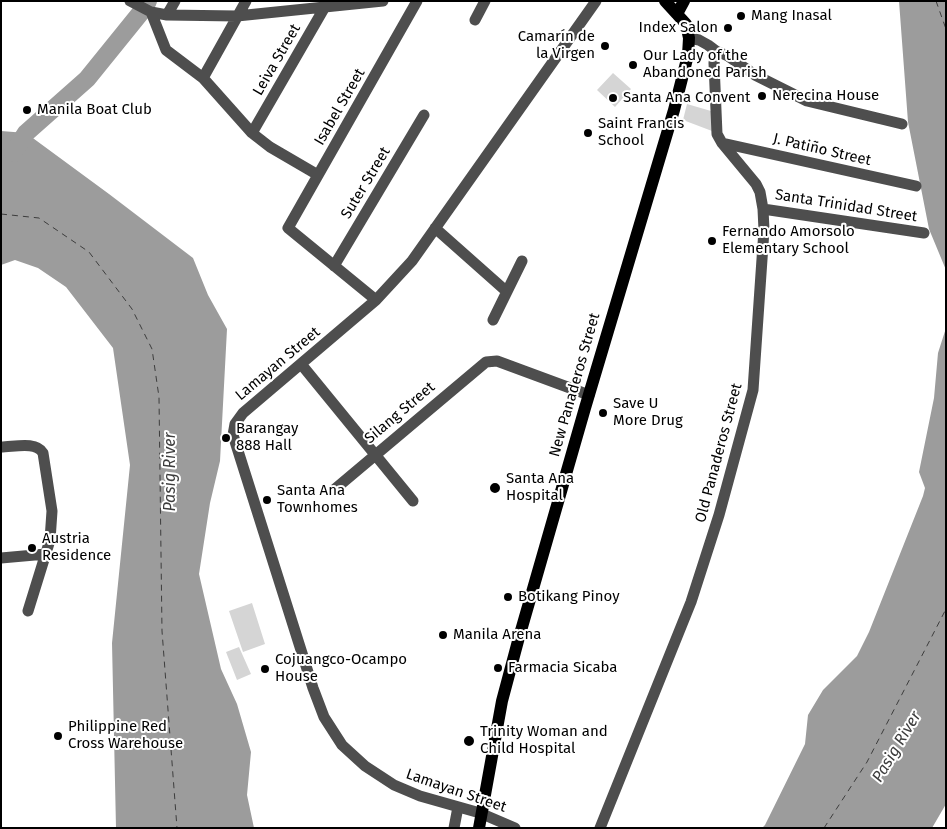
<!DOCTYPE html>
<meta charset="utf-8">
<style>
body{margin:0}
#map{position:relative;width:947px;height:829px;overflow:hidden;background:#fff;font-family:"Fira Sans",sans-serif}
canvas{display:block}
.frame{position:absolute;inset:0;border:2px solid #000;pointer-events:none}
</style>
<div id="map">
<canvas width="947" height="829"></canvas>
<div class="frame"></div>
</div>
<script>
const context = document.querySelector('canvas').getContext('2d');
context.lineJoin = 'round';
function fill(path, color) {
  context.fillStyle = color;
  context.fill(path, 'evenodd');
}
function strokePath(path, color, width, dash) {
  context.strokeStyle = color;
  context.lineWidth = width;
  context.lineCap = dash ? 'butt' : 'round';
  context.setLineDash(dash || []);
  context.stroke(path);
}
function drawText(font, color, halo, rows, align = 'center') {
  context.font = font + ' "Fira Sans",sans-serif';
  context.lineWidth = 4;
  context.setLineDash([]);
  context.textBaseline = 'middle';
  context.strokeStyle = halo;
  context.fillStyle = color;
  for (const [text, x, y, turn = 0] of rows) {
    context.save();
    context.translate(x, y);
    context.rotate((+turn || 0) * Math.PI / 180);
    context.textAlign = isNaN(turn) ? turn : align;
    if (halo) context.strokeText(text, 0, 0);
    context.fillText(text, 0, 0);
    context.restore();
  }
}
const green = new Path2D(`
 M613 73 631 89 615 107 597 90Z
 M687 104 711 111 712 131 683 120Z
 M252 603 265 644 243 652 229 611Z
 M239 647 251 674 237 680 226 652Z`);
const water = new Path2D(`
 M899 1H946V270L929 229 908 122Z
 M1 131 26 133 109 194 193 258 208 295 227 329 220 461 210 503 199 574 221 669 237 704 251 752 247 795 254 828H116L112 643 130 465 113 348 66 287 38 268 15 260 1 265Z
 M946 328V804L932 828H762L765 825 805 744 808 715 823 690 857 656 869 632 923 496 925 488 919 472 934 398 938 353Z`);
const river = new Path2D(`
 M13 153 26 133 87 79 142 11 148 1`);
const ferry = new Path2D(`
 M936 1 946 29
 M1 214 39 218 89 252 132 309 152 349 159 397 162 631 177 828
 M824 828 867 762 946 609`);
const minor = new Path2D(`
 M130 1 151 12 167 15 237 16 383 1
 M151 12 166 50 203 78 252 133 270 147 318 175
 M167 15 175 1
 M475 20 485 1
 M689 38 699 40 708 45 716 51 728 56 755 75 807 101 902 124
 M203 78 246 1
 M252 133 326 5
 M722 143 916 186
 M763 209 924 233
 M435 228 506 291
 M334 266 424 115
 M376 300 288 228 417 1
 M493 320 522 261
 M301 364 413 501
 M1 447C14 447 36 441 43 453L52 511 50 540 28 611
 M335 489 486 362 497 361 589 395
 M1 558 46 554
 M454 828 458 807
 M515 828 480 813 420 796 394 785 365 766 342 745 324 717 313 688 233 435 235 424 243 413 376 300 412 261 596 1
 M600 828 691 602 719 515 753 390 764 230 763 209 760 192 756 184 722 143 717 134 714 63 716 51`);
const major = new Path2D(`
 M677 14 684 1
 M479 828 502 701 518 641 585 408 674 110 688 55 689 38 686 24 665 1`);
const markers = [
 [741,16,5,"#000"],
 [728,28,5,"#000"],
 [605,46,5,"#000"],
 [633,65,5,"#000"],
 [762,96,5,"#000"],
 [613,98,5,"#000"],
 [27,110,5,"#000"],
 [588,133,5,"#000"],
 [712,241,5,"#000"],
 [603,413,5,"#000"],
 [226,438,5,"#000"],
 [495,488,6,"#000"],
 [267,500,5,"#000"],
 [32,548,5,"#000"],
 [508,597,5,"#000"],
 [443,635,5,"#000"],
 [498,668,5,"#000"],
 [265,669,5,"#000"],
 [58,736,5,"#000"],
 [469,741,6,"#000"]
];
const poiNames = [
 ["Mang Inasal",751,16],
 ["Index Salon",718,28,"right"],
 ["Camarín de",595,37,"right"],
 ["la Virgen",595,54,"right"],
 ["Our Lady of the",643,56],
 ["Abandoned Parish",643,73],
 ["Nerecina House",772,96],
 ["Santa Ana Convent",623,98],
 ["Manila Boat Club",37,110],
 ["Saint Francis",598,124],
 ["School",598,141],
 ["Fernando Amorsolo",722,232],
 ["Elementary School",722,249],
 ["Save U",613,404],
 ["More Drug",613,421],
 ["Barangay",236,429],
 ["888 Hall",236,446],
 ["Santa Ana",506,479],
 ["Hospital",506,496],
 ["Santa Ana",277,491],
 ["Townhomes",277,508],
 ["Austria",42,539],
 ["Residence",42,556],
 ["Botikang Pinoy",518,597],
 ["Manila Arena",453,635],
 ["Cojuangco-Ocampo",275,660],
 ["House",275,677],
 ["Farmacia Sicaba",508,668],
 ["Philippine Red",68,727],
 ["Cross Warehouse",68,744],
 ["Trinity Woman and",480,732],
 ["Child Hospital",480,749]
];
const streetNames = [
 ["Leiva Street",277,60,-60],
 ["Isabel Street",340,107,-60],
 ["J. Patiño Street",822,150,13],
 ["Suter Street",366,183,-59],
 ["Santa Trinidad Street",846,206,9],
 ["Lamayan Street",278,364,-40],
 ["New Panaderos Street",575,385,-74],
 ["Silang Street",400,413,-40],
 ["Old Panaderos Street",719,453,-75],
 ["Lamayan Street",456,791,19]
];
const waterNames = [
 ["Pasig River",171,472,-90],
 ["Pasig River",897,747,-59]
];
fill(green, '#d5d5d5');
fill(water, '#9c9c9c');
strokePath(river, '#9c9c9c', 18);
strokePath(ferry, '#3d3d3d', 1, [6, 5]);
strokePath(minor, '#4e4e4e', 11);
strokePath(major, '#000', 12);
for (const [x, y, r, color] of markers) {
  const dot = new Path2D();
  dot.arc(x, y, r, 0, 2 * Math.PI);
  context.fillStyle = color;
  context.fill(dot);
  strokePath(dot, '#fff', 2);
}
drawText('15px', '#000', '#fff', poiNames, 'left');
drawText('15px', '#000', '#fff', streetNames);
drawText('italic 16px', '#3d3d3d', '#fff', waterNames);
</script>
